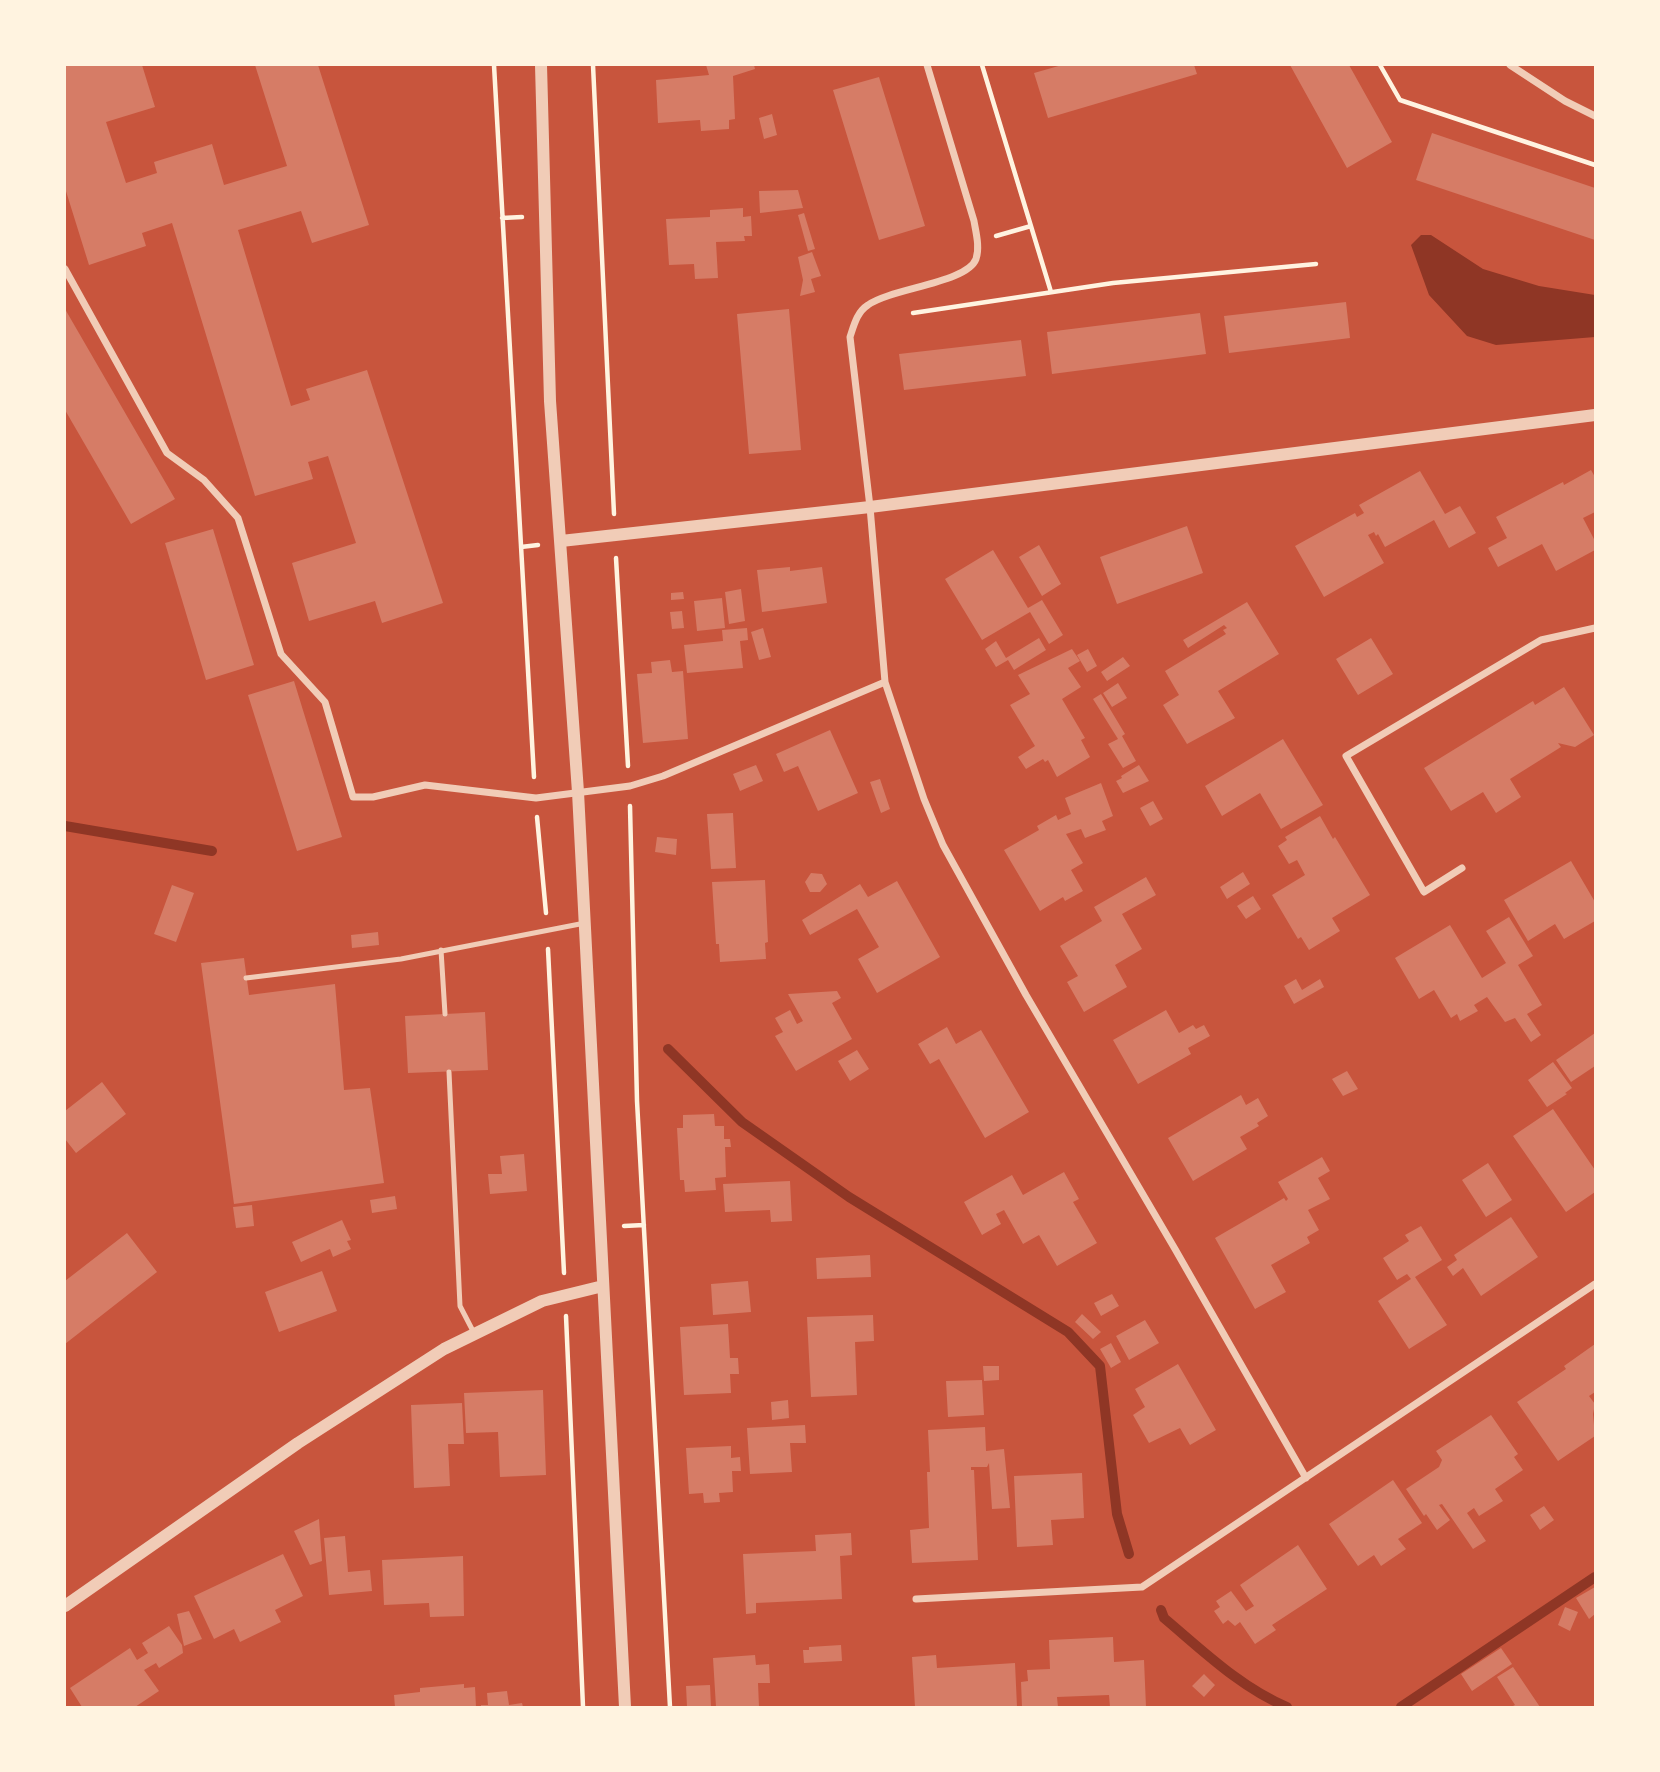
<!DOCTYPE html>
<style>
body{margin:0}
#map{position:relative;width:1660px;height:1772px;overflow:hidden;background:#c8553d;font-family:"Sofia Sans Condensed",sans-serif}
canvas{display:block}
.frame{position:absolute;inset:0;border:66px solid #fff3e0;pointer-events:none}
</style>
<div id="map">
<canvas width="1660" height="1772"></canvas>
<div class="frame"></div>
</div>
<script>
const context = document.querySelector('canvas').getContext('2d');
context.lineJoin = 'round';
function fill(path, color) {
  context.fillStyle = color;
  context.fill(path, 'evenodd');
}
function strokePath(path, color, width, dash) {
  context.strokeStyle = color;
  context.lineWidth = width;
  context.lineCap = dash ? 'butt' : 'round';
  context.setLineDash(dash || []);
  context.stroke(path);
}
const water = new Path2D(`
 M1421 235H1431L1483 269 1539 286 1595 295V337L1496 345 1467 336 1429 295 1411 245Z`);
const stream = new Path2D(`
 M65 826 212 851
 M668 1049 742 1122 849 1197 1068 1332 1100 1366 1117 1514 1129 1554
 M1161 1610 1164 1618C1202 1650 1241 1688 1287 1707
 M1401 1707 1595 1577`);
const building = new Path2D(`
 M65 65H142L155 107 106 122 126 183 157 173 154 162 212 144 224 185 287 166 255 65H318L369 225 312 243 301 211 238 230 291 406 310 400 306 389 367 370 443 603 382 623 375 601 309 621 292 563 356 543 328 456 308 462 313 479 255 496 172 223 142 233 146 246 89 265 65 188Z
 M706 65H754L755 69 733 76 735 119 729 120V129L701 131 700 120 658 123 656 80 709 75Z
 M1062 65H1194L1197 74 1048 118 1034 73Z
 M1290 65H1349L1392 142 1347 168Z
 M879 77 925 226 879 240 833 90Z
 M772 114 777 135 764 139 759 118Z
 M1432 133 1595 188V240L1416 180Z
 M798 190 803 208 760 213 759 191Z
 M743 208V217L751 216 752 236H744L745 241 716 242 718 278 695 279 694 264 669 265 666 219 710 217V210Z
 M804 213 815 249 808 251 798 215Z
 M812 252 821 276 811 279 815 292 800 296 803 280 798 257Z
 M1346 302 1350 338 1229 353 1224 316Z
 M65 309 175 499 131 524 65 410Z
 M789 309 801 450 749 454 737 314Z
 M1200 313 1206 354 1052 374 1047 332Z
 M1021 340 1026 376 904 390 899 354Z
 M1591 470 1595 477V512L1583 518 1595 541V550L1556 571 1542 544 1498 567 1488 548 1507 538 1496 517 1563 482 1564 485Z
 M1420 471 1445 514 1460 506 1476 533 1449 548 1434 520 1385 547 1378 534 1376 536 1374 532 1368 535 1384 563 1324 597 1295 546 1355 513 1357 517 1364 513 1359 505Z
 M1187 526 1203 573 1117 604 1100 557Z
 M213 529 254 665 206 680 165 543Z
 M1039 545 1061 584 1042 596 1019 557Z
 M993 550 1028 608 1042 600 1063 635 1049 644 1030 612 982 640 945 579Z
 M790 567V571L822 567 827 603 762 612 757 570Z
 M741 589 745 621 729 624 725 592Z
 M683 592 684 599 671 600V593Z
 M722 598 725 628 697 631 694 601Z
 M1247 602 1279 654 1218 691 1235 718 1187 744 1163 705 1179 695 1165 671 1226 634 1223 630 1227 628 1224 625 1188 648 1183 640Z
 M682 611 684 628 672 629 670 612Z
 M747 628 748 640 740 641 743 668 687 673 684 645 723 641 722 630Z
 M763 628 771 657 759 660 751 632Z
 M1039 638 1046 650 1014 670 1008 660 996 667 985 649 996 641 1006 658Z
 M1371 638 1393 674 1358 695 1336 659Z
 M1072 649 1080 661 1068 668 1081 687 1062 699 1085 738 1081 740 1090 757 1057 777 1048 760 1045 762 1043 759 1026 769 1018 757 1035 746 1010 705 1030 694 1018 675Z
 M1088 649 1097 666 1087 672 1077 655Z
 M1123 657 1130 666 1107 681 1101 672Z
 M670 660 672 672 683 671 688 739 643 743 637 674 652 673 651 662Z
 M294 681 342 837 297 851 248 695Z
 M1118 683 1127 698 1112 707 1103 693Z
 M1564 687 1594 735 1575 747 1558 743 1561 747 1510 779 1521 797 1496 813 1483 792 1451 811 1424 768 1533 701 1535 705Z
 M1101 694 1125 734 1122 736 1136 761 1123 768 1108 744 1118 739 1093 699Z
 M830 730 858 793 818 811 798 766 784 772 776 754Z
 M1283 739 1323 805 1281 829 1260 793 1222 816 1205 786Z
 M756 765 763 781 740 791 733 774Z
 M1139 765 1149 781 1123 793 1116 781 1122 778 1121 776Z
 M880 779 890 809 881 813 870 782Z
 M1101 783 1113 816 1102 821 1106 830 1085 838 1081 829 1066 834 1083 863 1071 870 1083 891 1065 901 1063 897 1040 911 1004 850 1039 830 1037 826 1056 815 1058 820 1071 814 1065 798Z
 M1153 801 1163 819 1150 826 1140 808Z
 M733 813 736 868 711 869 707 814Z
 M1320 816 1333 839 1335 837 1370 895 1332 918 1340 931 1309 950 1301 937 1298 939 1272 895 1305 875 1297 860 1289 864 1278 846 1287 840 1285 837Z
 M657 837 677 839 676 855 655 852Z
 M1571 861 1595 902V921L1564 939 1555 924 1528 941 1504 900Z
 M1243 872 1250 884 1227 899 1220 887Z
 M811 873 822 874 827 884 820 892H810L805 882Z
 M1146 877 1156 895 1122 914 1142 949 1115 965 1127 987 1084 1012 1067 982 1078 976 1060 946 1102 921 1094 907Z
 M765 880 768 942 765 943 766 959 720 962 719 944H716L712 882Z
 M897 881 940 957 877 993 858 959 879 947 857 909 810 935 802 920 860 884 868 897Z
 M172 885 194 893 176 942 154 934Z
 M1253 896 1261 909 1246 919 1237 906Z
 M1509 917 1533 956 1518 965 1542 1005 1527 1014 1541 1035 1531 1042 1515 1018 1505 1022 1487 997 1474 1005 1478 1011 1460 1021 1457 1014 1451 1018 1434 990 1419 999 1395 958 1450 925 1482 978 1506 963 1486 931Z
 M378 932 379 945 352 948 351 935Z
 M244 958 249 995 335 984 344 1090 370 1088 384 1183 234 1204 201 963Z
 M1296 979 1302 990 1320 979 1324 987 1294 1004 1284 986Z
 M837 991 841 998 832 1003 852 1039 796 1071 775 1036 783 1032 775 1018 790 1010 797 1024 803 1021 788 994Z
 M1166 1010 1179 1033 1193 1025 1196 1029 1204 1025 1210 1036 1188 1048 1191 1054 1138 1084 1113 1040Z
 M485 1012 488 1070 408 1073 405 1016Z
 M947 1027 956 1044 981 1030 1029 1112 985 1138 939 1059 930 1064 918 1044Z
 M1595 1033V1066L1571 1082 1556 1060Z
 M857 1050 869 1069 850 1081 838 1061Z
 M1553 1062 1572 1088 1565 1093 1567 1094 1547 1107 1528 1080Z
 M1347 1071 1358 1089 1343 1096 1332 1079Z
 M102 1082 126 1114 76 1153 65 1139V1111Z
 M1241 1095 1246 1105 1258 1098 1268 1116 1257 1123 1259 1126 1240 1137 1247 1149 1193 1181 1168 1138Z
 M1553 1109 1595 1170V1192L1566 1212 1513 1136Z
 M714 1114 715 1126H724V1139H730L731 1147H725L726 1177 715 1178 716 1190 685 1192 684 1180H680L677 1128H683V1115Z
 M524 1154 527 1191 490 1194 488 1174H502L500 1156Z
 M1322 1157 1330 1171 1318 1178 1330 1199 1308 1210 1319 1230 1307 1237 1310 1243 1271 1265 1286 1292 1255 1309 1215 1238 1284 1198 1286 1201 1288 1199 1278 1182Z
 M1488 1163 1512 1200 1486 1217 1462 1180Z
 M1064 1172 1079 1199 1073 1202 1097 1243 1057 1266 1039 1235 1023 1244 1004 1210 996 1214 1001 1224 982 1235 964 1202 1012 1175 1023 1195Z
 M790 1181 792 1221 771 1222 770 1210 725 1212 723 1184Z
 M395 1196 397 1209 372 1213 370 1200Z
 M252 1205 254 1226 236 1228 233 1207Z
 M1511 1217 1538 1257 1481 1296 1463 1268 1453 1276 1447 1267 1457 1260 1454 1255Z
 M342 1220 351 1240 347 1241 351 1249 333 1257 330 1249 301 1262 292 1242Z
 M1421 1226 1442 1260 1415 1277 1447 1325 1409 1349 1378 1301 1411 1279 1407 1274 1397 1280 1383 1258 1409 1241 1405 1235Z
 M127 1233 157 1272 65 1344V1281Z
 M870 1255 871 1277 817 1279 816 1258Z
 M322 1271 337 1311 279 1332 265 1292Z
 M748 1281 751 1312 713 1315 711 1284Z
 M1112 1294 1119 1306 1101 1316 1094 1303Z
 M1082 1314 1101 1332 1093 1339 1075 1322Z
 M873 1315 874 1341 855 1342 857 1395 811 1397 807 1317Z
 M1145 1320 1159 1343 1129 1360 1116 1336Z
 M728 1324 730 1358H738L739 1374H730L731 1393 684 1395 680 1327Z
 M1111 1343 1121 1362 1111 1368 1100 1349Z
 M1595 1344V1392L1589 1396 1595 1404 1593 1414 1595 1436 1558 1461 1517 1402 1566 1369 1564 1366Z
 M1178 1364 1216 1430 1190 1445 1180 1428 1149 1443 1133 1415 1145 1407 1135 1389Z
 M983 1366H999V1380L984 1381Z
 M982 1380 984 1415 948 1417 946 1381Z
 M543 1390 546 1475 500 1477 498 1432 466 1433 464 1393Z
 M788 1400 789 1418 772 1420 771 1402Z
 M462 1403 464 1444H448L450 1486 414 1488 411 1405Z
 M1491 1415 1518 1454 1514 1457 1523 1470 1495 1489 1503 1501 1479 1516 1474 1508 1467 1513 1486 1541 1473 1549 1442 1504 1439 1505 1450 1520 1437 1530 1426 1514 1424 1516 1406 1489 1439 1467 1442 1460 1436 1451Z
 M805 1425 806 1443H790L792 1472 750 1474 747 1428Z
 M985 1427 986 1451 1004 1449 1010 1508 992 1509 989 1463 987 1467H971V1470H974L978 1560 912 1563 910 1530 929 1528 927 1472H930L928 1430Z
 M731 1446V1458L740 1457 741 1471H732L733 1492 719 1493 720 1502 704 1503 703 1493 689 1494 686 1448Z
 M1082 1473 1084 1518 1051 1520 1053 1545 1017 1547 1014 1476Z
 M1393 1480 1422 1523 1398 1539 1406 1549 1381 1566 1374 1555 1358 1566 1329 1524Z
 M1544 1506 1554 1520 1540 1530 1530 1515Z
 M319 1519 322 1561 310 1565 294 1531Z
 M851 1533 852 1555 840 1556 842 1599 756 1603V1613L746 1614 743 1554 816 1551 815 1535Z
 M345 1536 348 1572 370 1570 372 1591 329 1595 324 1538Z
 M1298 1545 1327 1589 1272 1625 1276 1630 1255 1644 1240 1622 1235 1626 1228 1620 1223 1624 1214 1611 1220 1607 1216 1601 1231 1591 1246 1611 1254 1606 1240 1585Z
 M283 1554 303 1596 275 1610 281 1622 240 1642 234 1629 214 1639 194 1596Z
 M463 1556 464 1616 430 1617 429 1603 384 1605 382 1560Z
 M1595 1587V1614L1589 1619 1576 1598Z
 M1565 1607 1578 1612 1570 1631 1558 1625Z
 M189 1611 202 1639 184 1646 177 1614Z
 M169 1626 182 1645 183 1653 159 1668 156 1663 144 1670 159 1691 135 1707H82L70 1688 130 1648 137 1660 148 1653 142 1643Z
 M1113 1637 1114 1662 1144 1660 1146 1707H1110L1109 1695 1057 1697 1058 1707H1022L1021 1682 1028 1681 1027 1670 1050 1669 1049 1640Z
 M841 1645 842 1661 804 1663 803 1650H809V1647Z
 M1501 1648 1512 1664 1472 1691 1461 1674Z
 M755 1655 756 1665 769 1664 770 1683H758L759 1707H716L713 1658Z
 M936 1655 937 1668 1015 1663 1017 1707H915L912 1657Z
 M1513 1667 1540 1707H1511L1515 1705 1497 1677Z
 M1204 1674 1215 1685 1204 1697 1192 1686Z
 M464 1684V1688L475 1687 476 1707H395L394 1695 420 1692V1688Z
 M710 1685 711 1707H687L686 1686Z
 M507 1691 509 1705 522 1703 523 1707H481V1705H488L487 1693Z`);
const path = new Path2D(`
 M494 65 534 777
 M593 65 614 514
 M982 65 1051 292
 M1380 65 1400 100 1595 165
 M502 218 522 217
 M996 236 1031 226
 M913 313 1113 283 1316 264
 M521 547 538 545
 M616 558 628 766
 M630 806 637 1101 670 1707
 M537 817 546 913
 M548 949 564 1273
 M624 1226 644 1225
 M566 1316 583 1707`);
const service = new Path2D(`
 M441 950 445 1014
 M246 978 401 959 585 923
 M449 1072 460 1306 474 1333`);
const minor = new Path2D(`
 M927 65 974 221C976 233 980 247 976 259 967 283 892 288 868 305 857 312 854 325 850 337L870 507 885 682 924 799 943 845 1026 995 1175 1249 1306 1478
 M1510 65 1565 101 1595 116
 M65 269 167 453 204 480 238 518 281 654 325 702 353 797H373L425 785 536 798 630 786 663 776 885 682
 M1462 868 1424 892 1346 756 1541 640 1595 628
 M916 1599 1142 1587 1595 1284`);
const tertiary = new Path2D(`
 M541 65 550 401 578 792 625 1707
 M561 541 870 507 1595 415
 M65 1606 298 1443 444 1349 542 1301 603 1286`);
fill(water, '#8f3625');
strokePath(stream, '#8f3625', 10);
fill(building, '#d67c66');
strokePath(path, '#fff3e0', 4.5);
strokePath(service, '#f1ccb7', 5);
strokePath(minor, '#f1ccb7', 7);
strokePath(tertiary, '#f1ccb7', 12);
</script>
